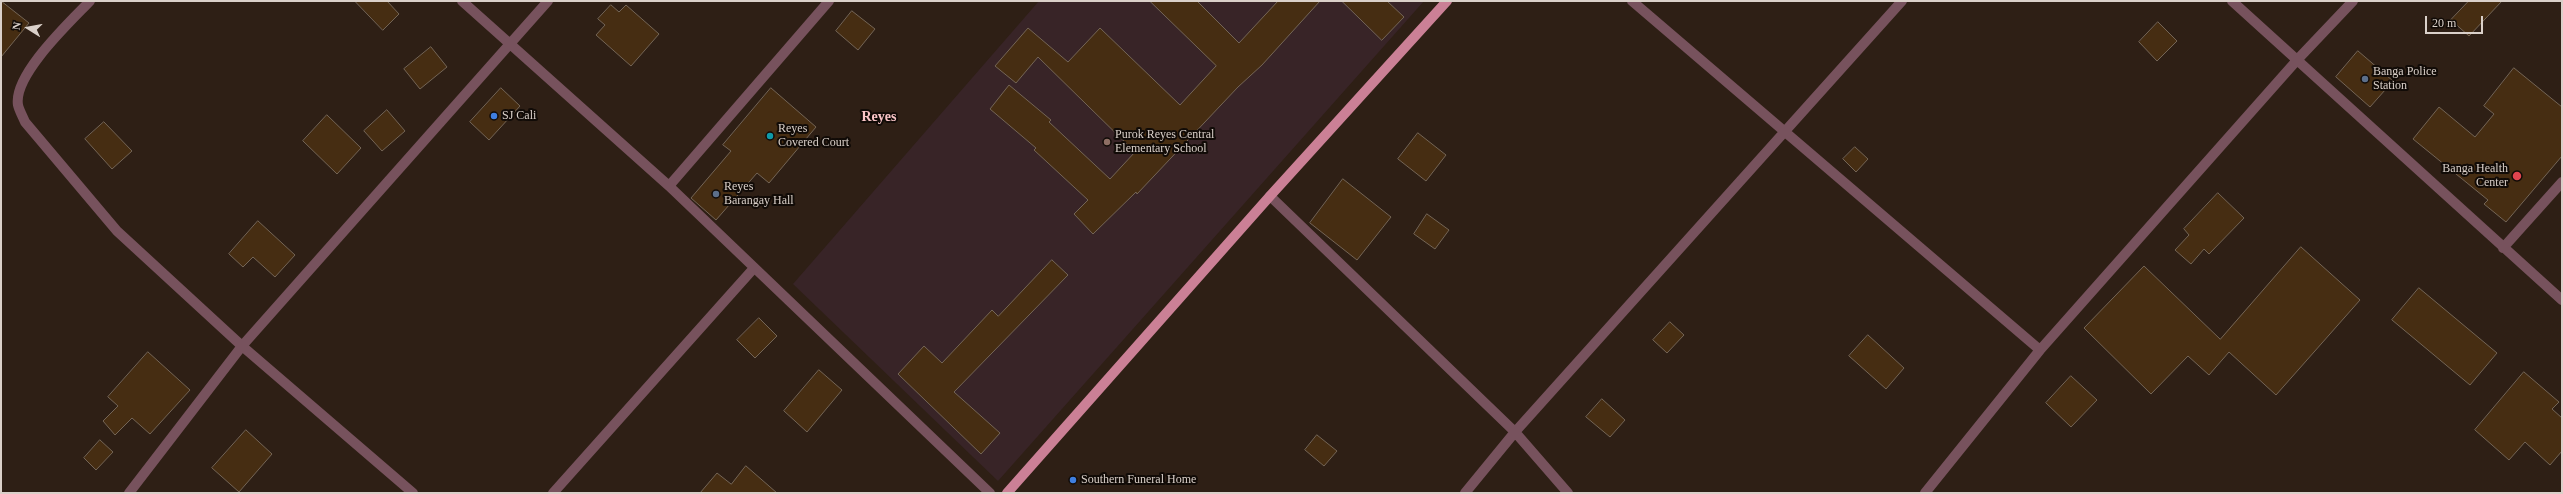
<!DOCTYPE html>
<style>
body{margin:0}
#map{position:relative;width:2563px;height:494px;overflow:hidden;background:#2e1f15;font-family:"Times New Roman",serif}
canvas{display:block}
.frame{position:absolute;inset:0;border:2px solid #dad0c9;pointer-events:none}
.north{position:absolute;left:8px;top:8px;width:40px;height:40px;-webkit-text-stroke:3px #110b07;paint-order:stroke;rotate:281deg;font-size:11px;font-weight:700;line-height:16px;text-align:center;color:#dad0c9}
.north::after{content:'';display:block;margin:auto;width:14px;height:18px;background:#dad0c9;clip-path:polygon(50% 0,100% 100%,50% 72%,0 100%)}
.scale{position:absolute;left:2425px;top:16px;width:58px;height:18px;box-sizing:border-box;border:2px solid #dad0c9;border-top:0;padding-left:5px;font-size:12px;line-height:14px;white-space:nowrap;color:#dad0c9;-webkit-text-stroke:3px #110b07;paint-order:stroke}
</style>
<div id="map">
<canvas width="2563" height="494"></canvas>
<div class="frame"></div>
<div class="north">N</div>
<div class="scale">20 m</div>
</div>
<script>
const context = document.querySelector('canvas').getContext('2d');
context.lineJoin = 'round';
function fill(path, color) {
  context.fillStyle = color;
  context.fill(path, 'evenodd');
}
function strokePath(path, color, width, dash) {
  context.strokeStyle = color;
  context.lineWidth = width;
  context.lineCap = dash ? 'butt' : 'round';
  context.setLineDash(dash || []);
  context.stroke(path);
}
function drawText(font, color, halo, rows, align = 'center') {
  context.font = font + ' "Times New Roman",serif';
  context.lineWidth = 4;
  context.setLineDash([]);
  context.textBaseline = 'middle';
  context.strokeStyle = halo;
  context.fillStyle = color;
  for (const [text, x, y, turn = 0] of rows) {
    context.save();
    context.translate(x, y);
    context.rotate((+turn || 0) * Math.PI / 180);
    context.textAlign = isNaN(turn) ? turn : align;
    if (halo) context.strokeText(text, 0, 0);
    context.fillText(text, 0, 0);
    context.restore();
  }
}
const education = new Path2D(`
 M1039 1H1424L998 481 793 284Z`);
const building = new Path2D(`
 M1 1 29 23 1 57Z
 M355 1H387L399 14 383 30Z
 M1150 1H1197L1239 43 1278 1H1320L1262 65 1238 87 1137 194 1136 192 1093 234 1074 214 1088 200 1034 150 1036 148 990 109 1009 85 1051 120 1049 122 1110 179 1135 152 1038 57 1016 83 995 66 1028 28 1068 62 1100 28 1180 105 1216 66Z
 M1342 1H1387L1404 17 1382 40Z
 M2469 1H2502L2469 36 2451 20Z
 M611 5 619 12 626 5 659 34 631 66 596 35 605 25 598 19Z
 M852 11 875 29 858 50 836 31Z
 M2158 22 2177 41 2157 61 2139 42Z
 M431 47 447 67 420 89 404 69Z
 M2358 51 2393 81 2370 107 2336 77Z
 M2514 68 2562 107V156L2506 222 2484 204 2488 200 2413 139 2439 107 2475 137 2494 114 2484 106Z
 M501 88 520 106 489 140 470 122Z
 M771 88 816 127 769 183 757 173 716 220 691 198 731 151 723 145Z
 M387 110 405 131 382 151 364 131Z
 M327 115 361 148 337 174 303 141Z
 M104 122 132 151 112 169 85 139Z
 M1418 133 1446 155 1426 181 1398 159Z
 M1855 147 1868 159 1856 172 1843 159Z
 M1343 179 1391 217 1357 260 1310 223Z
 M2218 193 2244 218 2209 254 2204 249 2191 264 2175 250 2189 235 2184 229Z
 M1427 214 1449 230 1435 249 1414 234Z
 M258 221 295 255 275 277 253 257 243 267 229 254Z
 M2301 247 2360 300 2276 395 2229 352 2209 375 2188 356 2151 394 2084 328 2144 266 2220 339Z
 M1052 260 1068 275 954 392 1000 433 981 454 898 374 924 346 942 363 992 310 998 316Z
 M2419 288 2497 353 2470 385 2392 320Z
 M759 318 777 336 755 358 737 340Z
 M1670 322 1684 335 1667 353 1653 340Z
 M1868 335 1904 368 1886 389 1849 356Z
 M148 352 190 390 150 434 132 418 115 435 103 421 118 406 108 397Z
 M819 370 842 390 807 432 784 411Z
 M2524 372 2559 402 2552 409 2562 418V451L2550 465 2525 442 2509 460 2475 430Z
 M2071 376 2097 400 2071 427 2046 403Z
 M1602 399 1625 420 1610 437 1586 417Z
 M246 430 272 454 239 492 212 468Z
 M1317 435 1337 451 1324 466 1305 450Z
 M100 440 113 452 96 470 84 458Z
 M746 466 777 493H700L717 473 731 484Z`);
const minor = new Path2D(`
 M90 1C70 22 13 75 18 105 19 110 23 117 25 122L117 231 242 346 413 493
 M462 1 669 186 990 493
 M1632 1 2040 350
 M2232 1 2562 300
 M669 186 829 1
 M1270 196 1515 432 1568 493
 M2503 248 2562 182
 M129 493 242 346 548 1
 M553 493 754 268
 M1465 493 1515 432 1902 1
 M1925 493 2040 350 2298 59 2353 1`);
const major = new Path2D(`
 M1007 493 1270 196 1447 1`);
const markers = [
 [2365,79,4,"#5c6f8a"],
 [494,116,4,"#3f7fe0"],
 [770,136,4,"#0f9aa8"],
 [1107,142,4,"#8d6e63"],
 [2517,176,5,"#e0444e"],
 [716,194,4,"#5c6f8a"],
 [1073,480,4,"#3f7fe0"]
];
const poiNames = [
 ["Banga Police",2373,72],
 ["Station",2373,86],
 ["SJ Cali",502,116],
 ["Reyes",778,129],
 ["Covered Court",778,143],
 ["Purok Reyes Central",1115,135],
 ["Elementary School",1115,149],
 ["Banga Health",2508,169,"right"],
 ["Center",2508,183,"right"],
 ["Reyes",724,187],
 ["Barangay Hall",724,201],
 ["Southern Funeral Home",1081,480]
];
const quarterNames = [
 ["Reyes",879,117]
];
fill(education, '#382427');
fill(building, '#462d12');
strokePath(building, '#746556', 1);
strokePath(minor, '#77525d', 10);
strokePath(major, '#cb8096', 10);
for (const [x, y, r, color] of markers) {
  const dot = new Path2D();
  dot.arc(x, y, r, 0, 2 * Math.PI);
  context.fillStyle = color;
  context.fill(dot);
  strokePath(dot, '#110b07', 1.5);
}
drawText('12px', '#dad0c9', '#110b07', poiNames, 'left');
drawText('bold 14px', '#fac5c7', '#110b07', quarterNames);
</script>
